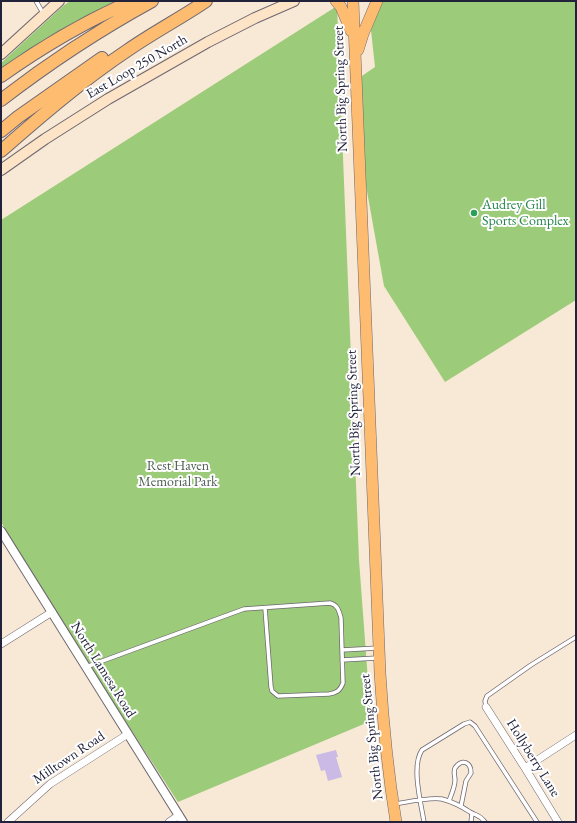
<!DOCTYPE html>
<style>
body{margin:0}
#map{position:relative;width:577px;height:823px;overflow:hidden;background:#f8e8d6;font-family:"EB Garamond",serif}
canvas{display:block}
.frame{position:absolute;inset:0;border:2px solid #22223b;pointer-events:none}
</style>
<div id="map">
<canvas width="577" height="823"></canvas>
<div class="frame"></div>
</div>
<script>
const context = document.querySelector('canvas').getContext('2d');
context.lineJoin = 'round';
function fill(path, color) {
  context.fillStyle = color;
  context.fill(path, 'evenodd');
}
function strokePath(path, color, width, dash) {
  context.strokeStyle = color;
  context.lineWidth = width;
  context.lineCap = dash ? 'butt' : 'round';
  context.setLineDash(dash || []);
  context.stroke(path);
}
function drawText(font, color, halo, rows, align = 'center') {
  context.font = font + ' "EB Garamond",serif';
  context.lineWidth = 4;
  context.setLineDash([]);
  context.textBaseline = 'middle';
  context.strokeStyle = halo;
  context.fillStyle = color;
  for (const [text, x, y, turn = 0] of rows) {
    context.save();
    context.translate(x, y);
    context.rotate((+turn || 0) * Math.PI / 180);
    context.textAlign = isNaN(turn) ? turn : align;
    if (halo) context.strokeText(text, 0, 0);
    context.fillText(text, 0, 0);
    context.restore();
  }
}
const green = new Path2D(`
 M70 1H115L59 31 30 49 1 70V63L63 6Z
 M380 1H576V300L445 382 384 286 358 141 356 80 375 67 371 30Z
 M337 6 359 560 371 721 178 802 59 619 6 532 1 521V220Z`);
const building = new Path2D(`
 M336 750 338 757H336L342 777 328 781 325 770 321 771 316 755Z`);
const service = new Path2D(`
 M36 1 43 13
 M342 650 378 648
 M342 660 377 658
 M86 667 244 609 330 603C338 605 339 611 341 618L343 683C340 691 336 693 329 694L278 696 272 691 271 687 265 608
 M486 707 485 701 487 696 531 665 576 637
 M449 801C451 795 455 787 455 780 455 776 453 772 455 768 462 758 471 762 471 773L466 781 461 806
 M395 804C408 802 429 797 442 799 453 802 461 806 470 812 477 816 480 815 485 822
 M424 822C421 803 411 766 422 750L464 724 470 722 475 726 537 822
 M471 822 472 813`);
const minor = new Path2D(`
 M1 644 52 612
 M486 707 525 768 558 822
 M525 768 576 735
 M8 822 50 784 128 734
 M169 822 179 815`);
const tertiary = new Path2D(`
 M1 531 183 822`);
const secondary = new Path2D(`
 M1 54 59 1
 M1 170 45 139 108 99 208 42 255 18 294 1`);
const trunk = new Path2D(`
 M336 1 341 7 351 31
 M353 1 380 673C383 723 388 773 396 822
 M358 50 363 34 377 1`);
const motorway = new Path2D(`
 M1 76C42 47 86 21 132 1
 M1 100C49 63 99 30 152 1
 M1 131 18 117 102 58
 M1 151C42 115 83 80 128 50 154 32 181 18 206 1`);
const markers = [
 [474,213,4,"#2e9e5b"]
];
const streetNames = [
 ["East Loop 250 North",137,67,-30],
 ["North Big Spring Street",341,89,-92],
 ["North Big Spring Street",354,413,-92],
 ["North Lamesa Road",103,670,58],
 ["North Big Spring Street",372,737,-96],
 ["Milltown Road",69,758,-34],
 ["Hollyberry Lane",533,758,58]
];
const leisureNames = [
 ["Audrey Gill",482,205],
 ["Sports Complex",482,221]
];
const parkNames = [
 ["Rest Haven",178,466],
 ["Memorial Park",178,482]
];
fill(green, '#9ccb79');
fill(building, '#cbbae6');
strokePath(service, '#6d6771', 5);
strokePath(minor, '#6d6771', 8);
strokePath(tertiary, '#6d6771', 10);
strokePath(secondary, '#6d6771', 12);
strokePath(trunk, '#6d6771', 12);
strokePath(motorway, '#6d6771', 14);
strokePath(service, '#fff', 3.5);
strokePath(minor, '#fff', 7);
strokePath(tertiary, '#fff', 8);
strokePath(secondary, '#fee4c6', 10);
strokePath(trunk, '#fdbc70', 11);
strokePath(motorway, '#fdbc70', 12);
for (const [x, y, r, color] of markers) {
  const dot = new Path2D();
  dot.arc(x, y, r, 0, 2 * Math.PI);
  context.fillStyle = color;
  context.fill(dot);
  strokePath(dot, '#fff', 1.5);
}
drawText('14px', '#22223b', '#fff', streetNames);
drawText('14px', '#27864d', '#fff', leisureNames, 'left');
drawText('14px', '#4d5d51', '#fff', parkNames);
</script>
